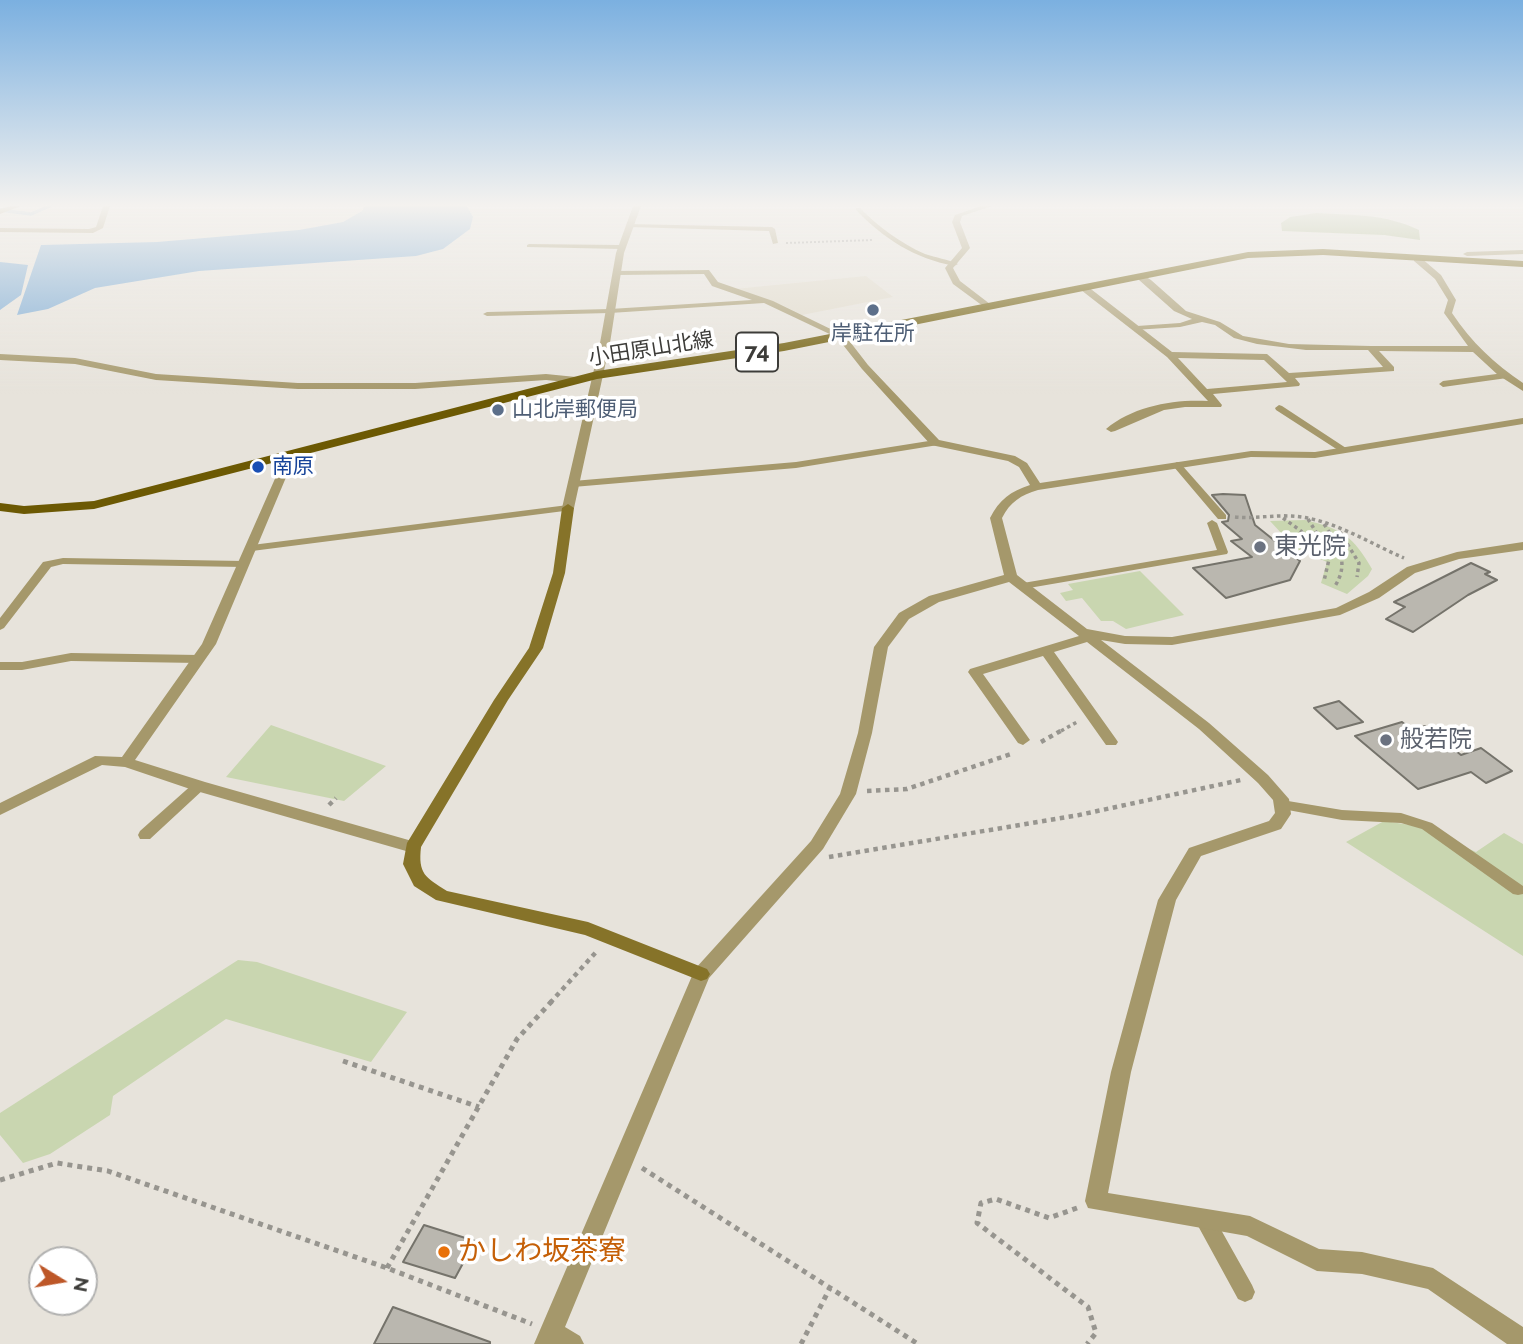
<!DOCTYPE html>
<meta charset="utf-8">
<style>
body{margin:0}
#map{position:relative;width:1523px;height:1344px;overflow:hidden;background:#e7e3db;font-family:Raleway,sans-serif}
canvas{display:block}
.north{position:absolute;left:28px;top:1246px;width:70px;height:70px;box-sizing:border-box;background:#fff;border:2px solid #b1b1b0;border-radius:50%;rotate:101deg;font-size:19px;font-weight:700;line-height:28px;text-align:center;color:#3d3c39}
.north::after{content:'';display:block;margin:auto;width:24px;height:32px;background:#bd5728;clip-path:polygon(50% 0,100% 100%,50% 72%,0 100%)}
</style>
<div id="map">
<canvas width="1523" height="1344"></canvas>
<div class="north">N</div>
</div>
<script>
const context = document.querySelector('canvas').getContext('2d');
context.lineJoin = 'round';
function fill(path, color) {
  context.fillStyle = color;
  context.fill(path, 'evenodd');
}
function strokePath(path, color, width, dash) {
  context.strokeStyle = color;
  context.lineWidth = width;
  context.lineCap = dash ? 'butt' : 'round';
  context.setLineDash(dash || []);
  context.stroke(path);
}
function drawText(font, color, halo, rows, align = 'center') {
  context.font = font + ' Raleway,"Noto Sans JP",sans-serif';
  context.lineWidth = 7;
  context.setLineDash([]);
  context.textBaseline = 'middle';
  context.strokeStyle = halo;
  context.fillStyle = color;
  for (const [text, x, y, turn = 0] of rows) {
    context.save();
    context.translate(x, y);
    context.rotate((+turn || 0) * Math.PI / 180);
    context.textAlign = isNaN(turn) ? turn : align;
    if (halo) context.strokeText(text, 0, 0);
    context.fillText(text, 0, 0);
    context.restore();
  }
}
const built = new Path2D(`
 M866 276 893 297 802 315 782 305 734 289Z`);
const green = new Path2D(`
 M1305 520C1342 529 1353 536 1372 569L1368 576 1347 594 1321 583 1327 562 1295 548 1270 521Z
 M1140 571 1184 615 1126 629 1113 621H1101L1082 598 1066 601 1060 593 1073 590 1068 584Z
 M271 725 386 766 344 801 226 777Z
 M1384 821 1417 826 1476 852 1504 833 1523 844V956L1346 842Z
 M238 960 257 962 407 1012 371 1062 226 1019 113 1096 110 1115 50 1154 23 1163 0 1135V1113Z`);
const forest = new Path2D(`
 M1316 213C1351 215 1387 214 1419 230L1420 240 1384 235 1282 231 1281 223 1290 217Z`);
const water = new Path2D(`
 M365 206H467L473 217 470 229 443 249 416 256 199 271 95 288 48 309 17 315 41 245 157 242 299 230 343 222 362 211Z
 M0 262 28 265 21 295 0 310Z`);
const stream = new Path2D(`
 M0 210 31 214 50 206`);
const building = new Path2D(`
 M1223 494 1245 495 1255 525 1300 561 1290 580 1226 598 1193 568 1252 557 1231 541 1242 539 1222 522 1228 521 1229 515 1212 495Z
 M1471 563 1490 572 1485 574 1497 580 1468 595 1413 632 1386 619 1405 607 1394 602Z
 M1339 701 1363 722 1337 729 1314 708Z
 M1402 722 1412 730 1425 726 1461 755 1481 748 1512 771 1486 783 1471 772 1418 789 1355 736Z
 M424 1225 475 1241 455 1278 403 1262Z
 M393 1307 490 1342V1344H374Z`);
const pathFar3 = new Path2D(`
 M786 243 873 240`);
const pathFar2 = new Path2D(`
 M1235 517C1254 519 1272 515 1290 516 1329 517 1369 543 1404 558
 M1283 518 1301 531 1320 556
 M1308 519 1330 555 1324 581
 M1324 524C1338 546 1350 562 1335 586
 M1340 532 1359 563 1357 577
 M1061 731 1077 722`);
const pathFar1 = new Path2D(`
 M1041 742 1064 729
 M867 791 907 789 1014 753
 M329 805 336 798
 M829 857 1079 815 1241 780
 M550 1003 597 951`);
const path = new Path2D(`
 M343 1061 479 1107
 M642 1168 918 1344
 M0 1180 57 1163 108 1171 387 1268 532 1324
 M1077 1208 1049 1218 996 1199 981 1203 977 1223 1088 1307 1096 1333 1087 1344
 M387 1268 517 1039 552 1001
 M801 1344 830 1288`);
const lane = new Path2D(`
 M856 208H860C879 227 900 243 925 254 936 258 948 259 958 264L954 266C914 258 884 239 856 210Z
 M630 224 772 227 775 229 778 243 773 244 769 231 628 227V225Z
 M529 244 622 245 626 247 622 249 527 247V245Z
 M709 270 718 282 773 301 845 336 838 338 764 303 610 313 487 316 483 314 487 312 610 309 752 300 712 286 704 274 617 275 613 273 617 271Z
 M1139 276H1145L1151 280 1186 311 1220 322 1243 336 1289 344 1371 346 1375 348 1371 350H1306L1257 344 1234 338 1215 325 1202 322 1180 327 1134 330V326H1137L1180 323 1192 319 1174 311 1139 280Z
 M1504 373 1508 376 1507 378 1443 387 1439 384 1443 381Z
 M1279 405 1282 406 1349 450 1344 453 1341 452 1276 410 1275 408Z
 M935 440 938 441V445L796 468 573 487 568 484 573 481 796 462Z
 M1177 462 1180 463 1226 515V519H1218L1174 467 1172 465Z
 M568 505 572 506V510L252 551 247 548 252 545Z
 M1212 520 1217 523 1228 552 1227 554 1023 589 1017 586 1023 583 1217 550 1207 523Z
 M63 558 244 561 249 564 244 567 63 564 51 567 4 628 0 630V618L43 562Z
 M71 653 199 655 205 659 199 663 71 661 22 670H0V662H22Z
 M199 781 204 783 206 786 204 789 150 839H140L138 835 140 831 194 783Z
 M1282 800 1342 810 1401 813 1432 823 1523 886V894L1518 895 1513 894 1422 829 1401 823 1342 820 1277 808 1275 805 1277 802Z
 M1204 1209 1211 1212 1252 1285 1255 1292 1252 1299 1245 1302 1238 1299 1197 1224 1195 1218 1197 1212Z`);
const street = new Path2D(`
 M103 206H110L103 228 93 233 0 232V228L89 229 96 227Z
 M633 206H641L624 253 610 343 574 508 568 512 562 508 600 343 616 253Z
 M981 206H992L962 216 960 222 970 248 953 268 960 281 990 304 991 306 987 309 953 284 945 268 962 248 952 222 955 215Z
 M1523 250V254L1467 256 1463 254 1467 252Z
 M1414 257H1420L1441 275 1456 300 1452 313C1471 342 1495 364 1523 383V391L1498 375 1473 352 1379 351 1394 367V371L1295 378 1300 384 1299 386 1213 394 1222 405 1221 407H1185L1164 410 1115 431 1111 432 1106 429C1133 406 1174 399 1208 401L1167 357 1081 290V286H1087L1172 352 1267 354 1289 373 1383 367 1368 350V346H1468L1444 313 1448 300 1435 279 1414 261ZM1178 358 1264 360 1287 382 1207 389Z
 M838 334H844L868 365 939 440 1015 456 1027 463 1040 483 1251 451 1315 452 1523 418V424L1315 458 1251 457 1038 490C1021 495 1010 502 1002 518L1017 575 1087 629 1125 636 1172 637 1336 608 1369 592 1407 567 1457 552 1523 542V550L1459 559 1415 573 1379 598 1340 615 1172 645 1125 644 1101 640 1209 723 1268 775 1289 799 1291 814 1281 829 1201 856 1176 900 1131 1072 1108 1193 1250 1216 1319 1249 1362 1252 1433 1268 1523 1327V1344H1507L1428 1289 1362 1274 1317 1271 1247 1236 1088 1208 1085 1201 1111 1072 1158 900 1189 848 1269 821 1275 813 1273 800 1258 783 1199 729 1087 642 1054 652 1116 739 1118 742 1116 745H1106L1043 656 983 674 1030 740 1023 745 1018 743 968 672 970 669 1079 636 1009 582 939 602 909 619 888 647 872 733 856 794 823 849 709 978 565 1327 580 1336 584 1344H534L695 969 811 841 840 794 858 733 874 647 899 613 929 596 1004 575 990 518C999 500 1011 491 1030 485L1019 467 1008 461 931 445 862 369 836 336Z
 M0 354 75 358 156 374 298 383H415L546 374 576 377 581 380 576 383 546 380 415 389H298L156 380 75 364 0 360Z
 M290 453 295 456 216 644 135 760 205 782 419 843 421 847 419 851 413 853 193 790 125 767 102 765 0 815V803L95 756 122 757 202 644 285 456Z`);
const secondary = new Path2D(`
 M11 206H21L0 214V209Z
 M568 504 574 508 565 573 543 648 508 700 421 847C418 874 425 877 447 891L588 922 707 969 710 974 707 979 701 981 585 935 436 900 414 886 403 864 407 843 494 700 529 648 553 573 562 508Z`);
const primary = new Path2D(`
 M1323 249 1523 261V267L1323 255 1248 258 784 351 597 379 94 509 24 514 0 511V503L24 506 94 501 597 371 784 343 1248 252Z`);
const markers = [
 [873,310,7,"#5c6f8a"],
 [498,410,7,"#5c6f8a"],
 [258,467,7,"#1a4fb4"],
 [1260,547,7,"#6b7280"],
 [1386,740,7,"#6b7280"],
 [444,1252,7,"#e8710a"]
];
const farServicenames = [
 ["岸駐在所",873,334],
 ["山北岸郵便局",512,410,"left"]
];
const farStreetnames = [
 ["小田原山北線",651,349,-9]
];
const farTransitnames = [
 ["南原",272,467]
];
const shields = [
 [757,352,42]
];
const shieldNames = [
 ["74",757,352]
];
const worshipNames = [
 ["東光院",1274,547],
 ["般若院",1400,740]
];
const nearFoodnames = [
 ["かしわ坂茶寮",458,1252]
];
fill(built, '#e0daca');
fill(green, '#c9d6b0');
fill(forest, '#9cae75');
fill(water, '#79a9d3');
strokePath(stream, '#79a9d3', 3.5);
fill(building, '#bab7af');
strokePath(building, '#75736b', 2);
strokePath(pathFar3, '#97958f', 2, [2, 2]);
strokePath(pathFar2, '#97958f', 3.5, [3.5, 3.5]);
strokePath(pathFar1, '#97958f', 4.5, [4.5, 4.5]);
strokePath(path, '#97958f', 5, [5, 5]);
fill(lane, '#a5986b');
fill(street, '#a5986b');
fill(secondary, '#867329');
fill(primary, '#6c5903');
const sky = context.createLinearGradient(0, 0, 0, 394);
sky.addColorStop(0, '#7bb0e0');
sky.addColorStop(0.52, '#f4f2ef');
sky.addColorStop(1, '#f4f2ef00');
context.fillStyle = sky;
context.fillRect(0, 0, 1523, 394);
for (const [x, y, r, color] of markers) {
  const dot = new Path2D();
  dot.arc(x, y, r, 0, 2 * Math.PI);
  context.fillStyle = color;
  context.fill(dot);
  strokePath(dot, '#fff', 2.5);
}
drawText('21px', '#4e5e75', '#fff', farServicenames);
drawText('21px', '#3d3c39', '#fff', farStreetnames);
drawText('21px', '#164399', '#fff', farTransitnames, 'left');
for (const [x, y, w] of shields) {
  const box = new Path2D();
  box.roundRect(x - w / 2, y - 19.5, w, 39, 5);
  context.fillStyle = '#fff';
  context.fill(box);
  strokePath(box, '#3d3c39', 2);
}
drawText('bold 23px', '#3d3c39', null, shieldNames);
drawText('24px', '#5b616d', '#fff', worshipNames, 'left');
drawText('28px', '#c56008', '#fff', nearFoodnames, 'left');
</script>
